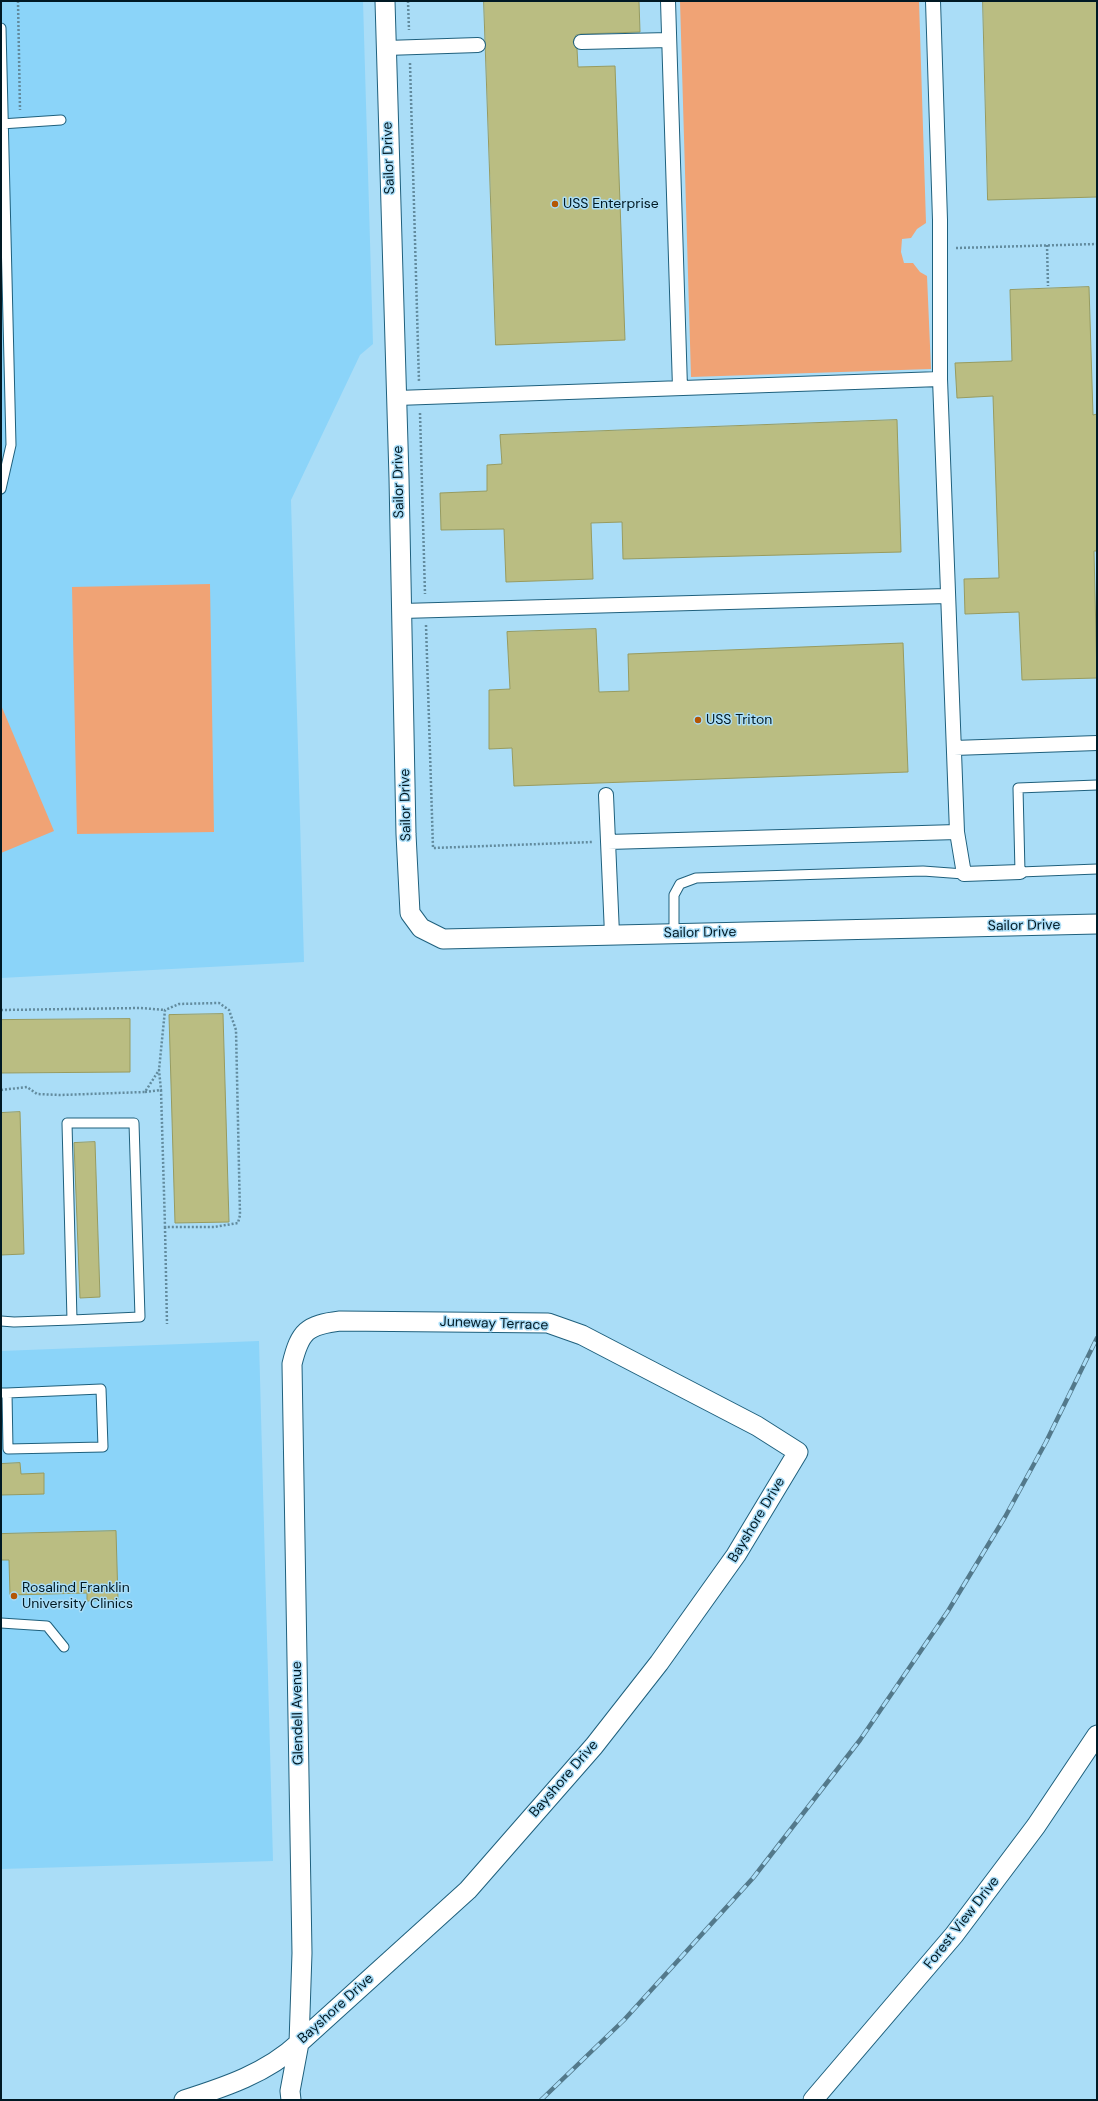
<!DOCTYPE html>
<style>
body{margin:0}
#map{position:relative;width:1098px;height:2101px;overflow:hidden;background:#aaddf7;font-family:"DM Sans",sans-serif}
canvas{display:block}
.frame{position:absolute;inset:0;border:2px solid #001924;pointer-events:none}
</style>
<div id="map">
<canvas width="1098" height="2101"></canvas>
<div class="frame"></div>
</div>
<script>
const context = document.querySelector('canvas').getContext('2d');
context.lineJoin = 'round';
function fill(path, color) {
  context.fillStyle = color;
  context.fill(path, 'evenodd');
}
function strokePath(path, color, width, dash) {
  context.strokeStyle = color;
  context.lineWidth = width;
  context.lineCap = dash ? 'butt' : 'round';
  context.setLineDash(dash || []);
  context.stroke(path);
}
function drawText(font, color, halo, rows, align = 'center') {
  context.font = font + ' "DM Sans",sans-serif';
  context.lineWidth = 3;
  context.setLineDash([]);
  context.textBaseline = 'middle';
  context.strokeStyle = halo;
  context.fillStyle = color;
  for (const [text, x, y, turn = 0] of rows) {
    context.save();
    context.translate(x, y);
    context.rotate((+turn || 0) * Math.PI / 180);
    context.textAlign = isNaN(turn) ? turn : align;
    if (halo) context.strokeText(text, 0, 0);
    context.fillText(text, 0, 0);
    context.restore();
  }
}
const built = new Path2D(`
 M1 1H363L373 344 360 355 291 500 304 962 1 978Z
 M259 1341 273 1861 1 1869V1351Z`);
const green = new Path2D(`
 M680 1H919L926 223 917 229 911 238 902 239 901 252 904 263H913L920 272 927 276 931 369 691 377Z
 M210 584 214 832 77 834 72 587Z
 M1 705 54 831 1 853Z`);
const building = new Path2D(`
 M484 1H639L640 32 581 34 576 35 573 42 577 49 578 67 615 66 625 340 496 345Z
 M983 1H1097V197L988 200Z
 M1089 287 1093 415 1097 414V551H1094L1097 678 1022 680 1019 612 965 614 964 579 999 578 993 396 957 398 955 363 1012 361 1010 290Z
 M897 420 901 552 623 559 622 522 591 523 593 579 506 582 504 529 441 530 440 493 487 491V465L502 464 500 435Z
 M596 629 599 692 629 691 628 654 903 643 908 772 514 786 512 748 489 749V690L510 689 507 632Z
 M223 1014 229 1222 175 1223 169 1015Z
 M130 1019V1072L1 1073V1020Z
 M20 1112 24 1254 1 1255V1113Z
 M95 1142 100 1297 80 1298 74 1143Z
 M20 1463 21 1474 44 1473V1494L1 1495V1464Z
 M116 1531 118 1600 87 1601V1593L10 1595 9 1560H1V1534Z`);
const path = new Path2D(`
 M18 1 20 110
 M408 1 409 30
 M410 63 419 382
 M1047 245 1048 286
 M956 248 1097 244
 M420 413 425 594
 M426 625 433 848 593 842
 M1 1010 141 1008 165 1010
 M1 1090 27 1087 37 1094 60 1095 145 1092 159 1070 161 1090
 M145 1092 161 1090 165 1227H214L238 1223 240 1215 236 1030 229 1010 219 1003 179 1004 165 1010 159 1070
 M165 1227 167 1324`);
const service = new Path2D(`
 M1 28 11 445 1 489
 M1 124 61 120
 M1097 785 1018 788 1020 872 1097 869
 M674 933V895L680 884 696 878 923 871 964 874
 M67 1123H134L140 1317 72 1320Z
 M1 1321 14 1322 72 1320
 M1 1393H7L101 1389 103 1447 8 1449 7 1393
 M1 1623 47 1626 64 1647`);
const pedestrian = new Path2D(`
 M668 1 680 388
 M933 1 940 220V379L957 832 964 874 1020 872
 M581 42 669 40
 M386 48 478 45
 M397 398 940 379
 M402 611 947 596
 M954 748 1097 743
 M606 795 612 934
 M608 842 957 832`);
const minor = new Path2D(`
 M385 1 399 478 406 834 410 913 421 928 443 939 1097 924
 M184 2100C225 2087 267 2073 299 2043L468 1890 594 1746 659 1663 736 1555 798 1452 757 1426 582 1335 548 1323 340 1321C307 1325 300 1331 292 1364L302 1953 299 2043 290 2091 291 2100
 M813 2100 954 1935 1036 1826 1097 1735`);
const rail = new Path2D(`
 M541 2100 624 2020 753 1878 860 1740 948 1611 1005 1517 1046 1442 1097 1338`);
const markers = [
 [555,204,4,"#b45605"],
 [698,720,4,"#b45605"],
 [14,1596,4,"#b45605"]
];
const streetNames = [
 ["Sailor Drive",389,158,-92],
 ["Sailor Drive",399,482,-91],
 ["Sailor Drive",406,805,-91],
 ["Sailor Drive",1024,926,-1],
 ["Sailor Drive",700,933,-1],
 ["Juneway Terrace",494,1324,2],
 ["Bayshore Drive",757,1520,-59],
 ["Glendell Avenue",298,1713,-91],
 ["Bayshore Drive",564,1779,-49],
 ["Forest View Drive",962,1923,-52],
 ["Bayshore Drive",336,2009,-42]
];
const poiNames = [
 ["USS Enterprise",563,204],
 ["USS Triton",706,720],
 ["Rosalind Franklin",22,1588],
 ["University Clinics",22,1604]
];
fill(built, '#8bd4f9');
fill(green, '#f0a375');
fill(building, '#babd82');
strokePath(building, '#979b60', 1);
strokePath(service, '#1f607d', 11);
strokePath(pedestrian, '#1f607d', 16);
strokePath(minor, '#1f607d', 21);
strokePath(path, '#628b9e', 2.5, [2, 2]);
strokePath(service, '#fff', 9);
strokePath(pedestrian, '#fff', 14);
strokePath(minor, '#fff', 19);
strokePath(rail, '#53798b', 4.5);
strokePath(rail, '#aaddf7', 3, [9]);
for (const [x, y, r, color] of markers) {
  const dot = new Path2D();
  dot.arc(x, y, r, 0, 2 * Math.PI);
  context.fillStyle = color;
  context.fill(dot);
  strokePath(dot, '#aaddf7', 1.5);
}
drawText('14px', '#001924', '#aaddf7', streetNames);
drawText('14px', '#001924', '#aaddf7', poiNames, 'left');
</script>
